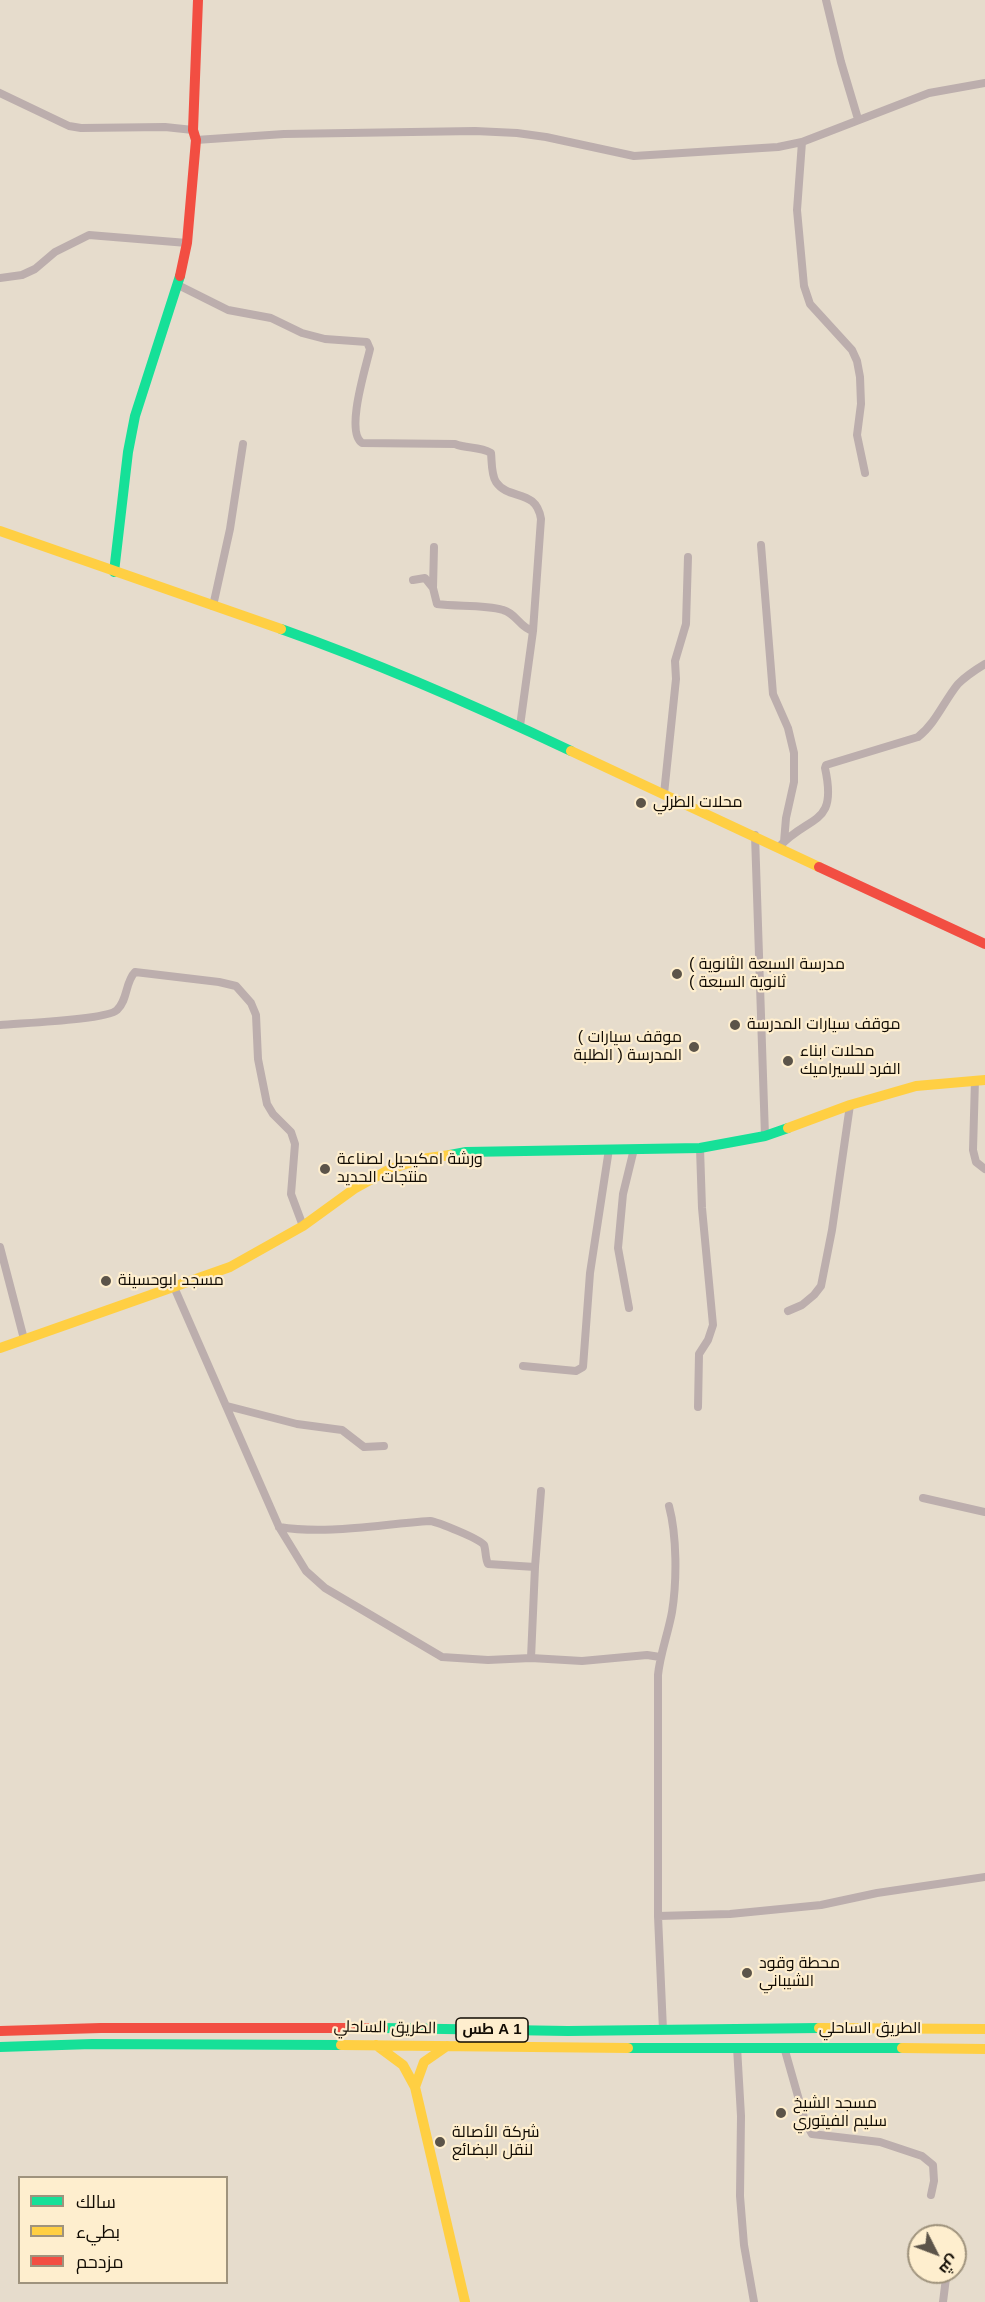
<!DOCTYPE html>
<meta charset="utf-8">
<style>
body{margin:0}
#map{position:relative;width:985px;height:2302px;overflow:hidden;background:#e6dccc;font-family:Arial,Cairo,sans-serif}
canvas{display:block}
.legend{position:absolute;left:18px;top:2176px;width:210px;height:108px;box-sizing:border-box;background:#feeece;border:2px solid #9f937d;margin:0;padding:8px 10px;list-style:none;font-size:18px;color:#110b03}
.legend li{display:flex;align-items:center;gap:12px;height:30px}
.legend b{width:30px;border:2px solid #9f937d}
.north{position:absolute;left:907px;top:2224px;width:60px;height:60px;box-sizing:border-box;background:#feeece;border:2px solid #9f937d;border-radius:50%;rotate:132deg;font-size:16px;font-weight:700;line-height:24px;text-align:center;color:#110b03}
.north::after{content:'';display:block;margin:auto;width:21px;height:27px;background:#5c5449;clip-path:polygon(50% 0,100% 100%,50% 72%,0 100%)}
</style>
<div id="map">
<canvas width="985" height="2302"></canvas>
<ul class="legend">
<li><b style="height:8px;background:#16e098"></b>سالك</li>
<li><b style="height:8px;background:#ffcf43"></b>بطيء</li>
<li><b style="height:8px;background:#f24e42"></b>مزدحم</li>
</ul>
<div class="north">ش</div>
</div>
<script>
const context = document.querySelector('canvas').getContext('2d');
context.lineJoin = 'round';
function strokePath(path, color, width, dash) {
  context.strokeStyle = color;
  context.lineWidth = width;
  context.lineCap = dash ? 'butt' : 'round';
  context.setLineDash(dash || []);
  context.stroke(path);
}
function drawText(font, color, halo, rows, align = 'center') {
  context.font = font + ' Arial,Cairo,sans-serif';
  context.lineWidth = 4.5;
  context.setLineDash([]);
  context.textBaseline = 'middle';
  context.strokeStyle = halo;
  context.fillStyle = color;
  for (const [text, x, y, turn = 0] of rows) {
    context.save();
    context.translate(x, y);
    context.rotate((+turn || 0) * Math.PI / 180);
    context.textAlign = isNaN(turn) ? turn : align;
    if (halo) context.strokeText(text, 0, 0);
    context.fillText(text, 0, 0);
    context.restore();
  }
}
const street = new Path2D(`
 M826 0 841 62 858 119
 M0 93 69 126 81 128 165 127 193 130
 M196 140 284 134 475 131 517 133 546 137 634 156 778 147 802 142 929 93 985 83
 M802 142 797 210 804 286 810 304 852 350 857 361 860 377 861 404 857 435 865 473
 M0 278 22 275 35 269 55 252 89 235 187 243
 M178 285 228 310 271 318 302 333 325 339 367 342 370 349C366 367 345 432 362 443L455 444C467 449 479 446 491 453 492 462 491 474 496 482 509 501 536 488 541 519L533 631 520 726
 M761 545 773 694 788 728 794 753V782L786 818 784 842
 M413 580 425 578 433 588 437 604C457 607 483 604 503 610 516 613 520 628 533 631
 M433 588 434 547
 M213 606 230 529 243 444
 M664 794 676 679 675 661 686 624 688 557
 M755 835 765 1136
 M779 847C809 814 838 827 825 768L826 765 918 737C936 723 944 701 958 684 966 676 975 670 985 664
 M0 1025C20 1023 107 1020 117 1010 128 1000 125 982 135 972L219 982 236 986 251 1003 256 1015 258 1059 267 1104 273 1114 291 1132 295 1144 291 1194 303 1226
 M975 1080 973 1150 976 1162 985 1169
 M0 1247 24 1339
 M174 1287 279 1527 306 1571 325 1588 442 1657 488 1660 531 1658 582 1661 647 1655 660 1657
 M629 1308 618 1248 623 1194 634 1149
 M788 1311 802 1305 814 1295 821 1286 832 1230 850 1105
 M523 1366 576 1371 583 1367 590 1273 609 1149
 M227 1406 297 1424 342 1430 364 1447 384 1446
 M698 1407 699 1354 708 1340 713 1325 702 1208 700 1148
 M923 1498 985 1512
 M279 1527C328 1535 381 1524 430 1521 438 1522 480 1539 484 1545 486 1550 485 1558 488 1564L535 1567 531 1658
 M535 1567 541 1491
 M658 1916 730 1914 821 1905 877 1893 985 1877
 M663 2030 658 1916V1675C660 1654 668 1634 672 1612 677 1581 677 1536 669 1506
 M737 2047 741 2116 740 2196 744 2245 754 2302
 M784 2047 805 2121 812 2134 880 2142 922 2156 933 2165 934 2181 931 2195
 M943 2302 946 2278`);
const fast = new Path2D(`
 M114 572 128 452 135 416 180 276
 M281 629C380 664 476 706 571 751
 M450 1155 466 1152 700 1148 765 1136 788 1128
 M383 2028 568 2031 819 2028
 M0 2047 92 2044 341 2045
 M628 2048H902`);
const slow = new Path2D(`
 M0 531 281 629
 M571 751 819 867
 M788 1128 850 1105 916 1086 985 1080
 M0 1348 230 1267 303 1226 354 1189 390 1169 421 1159 450 1155
 M819 2028 985 2029
 M341 2045 628 2048
 M376 2045 403 2065 415 2087 465 2302
 M902 2048 985 2049
 M415 2087 424 2062 447 2046`);
const jam = new Path2D(`
 M180 276 187 243 196 140 193 130 198 0
 M819 867 985 944
 M0 2031 101 2028H383`);
const markers = [
 [641,803,6,"#5c5449"],
 [677,974,6,"#5c5449"],
 [735,1025,6,"#5c5449"],
 [694,1047,6,"#5c5449"],
 [788,1061,6,"#5c5449"],
 [325,1169,6,"#5c5449"],
 [106,1281,6,"#5c5449"],
 [747,1973,6,"#5c5449"],
 [781,2113,6,"#5c5449"],
 [440,2142,6,"#5c5449"]
];
const shields = [
 [492,2030,72]
];
const shieldNames = [
 ["طس A 1",492,2030]
];
const poiNames = [
 ["محلات الطرلي",653,803],
 ["( مدرسة السبعة الثانوية",689,965],
 ["( ثانوية السبعة",689,983],
 ["موقف سيارات المدرسة",747,1025],
 ["( موقف سيارات",682,1038,"right"],
 ["المدرسة ( الطلبة",682,1056,"right"],
 ["محلات ابناء",800,1052],
 ["الفرد للسيراميك",800,1070],
 ["ورشة امكيحيل لصناعة",337,1160],
 ["منتجات الحديد",337,1178],
 ["مسجد ابوحسينة",118,1281],
 ["محطة وقود",759,1964],
 ["الشيباني",759,1982],
 ["مسجد الشيخ",793,2104],
 ["سليم الفيتوري",793,2122],
 ["شركة الأصالة",452,2133],
 ["لنقل البضائع",452,2151]
];
const streetNames = [
 ["الطريق الساحلي",385,2028,1],
 ["الطريق الساحلي",870,2029]
];
strokePath(street, '#bcaead', 8);
strokePath(fast, '#16e098', 10);
strokePath(slow, '#ffcf43', 10);
strokePath(jam, '#f24e42', 10);
for (const [x, y, r, color] of markers) {
  const dot = new Path2D();
  dot.arc(x, y, r, 0, 2 * Math.PI);
  context.fillStyle = color;
  context.fill(dot);
  strokePath(dot, '#feeece', 2);
}
for (const [x, y, w] of shields) {
  const box = new Path2D();
  box.roundRect(x - w / 2, y - 12, w, 24, 4.5);
  context.fillStyle = '#feeece';
  context.fill(box);
  strokePath(box, '#110b03', 1.5);
}
drawText('bold 15px', '#110b03', null, shieldNames);
drawText('16px', '#110b03', '#feeece', poiNames, 'left');
drawText('16px', '#110b03', '#feeece', streetNames);
</script>
